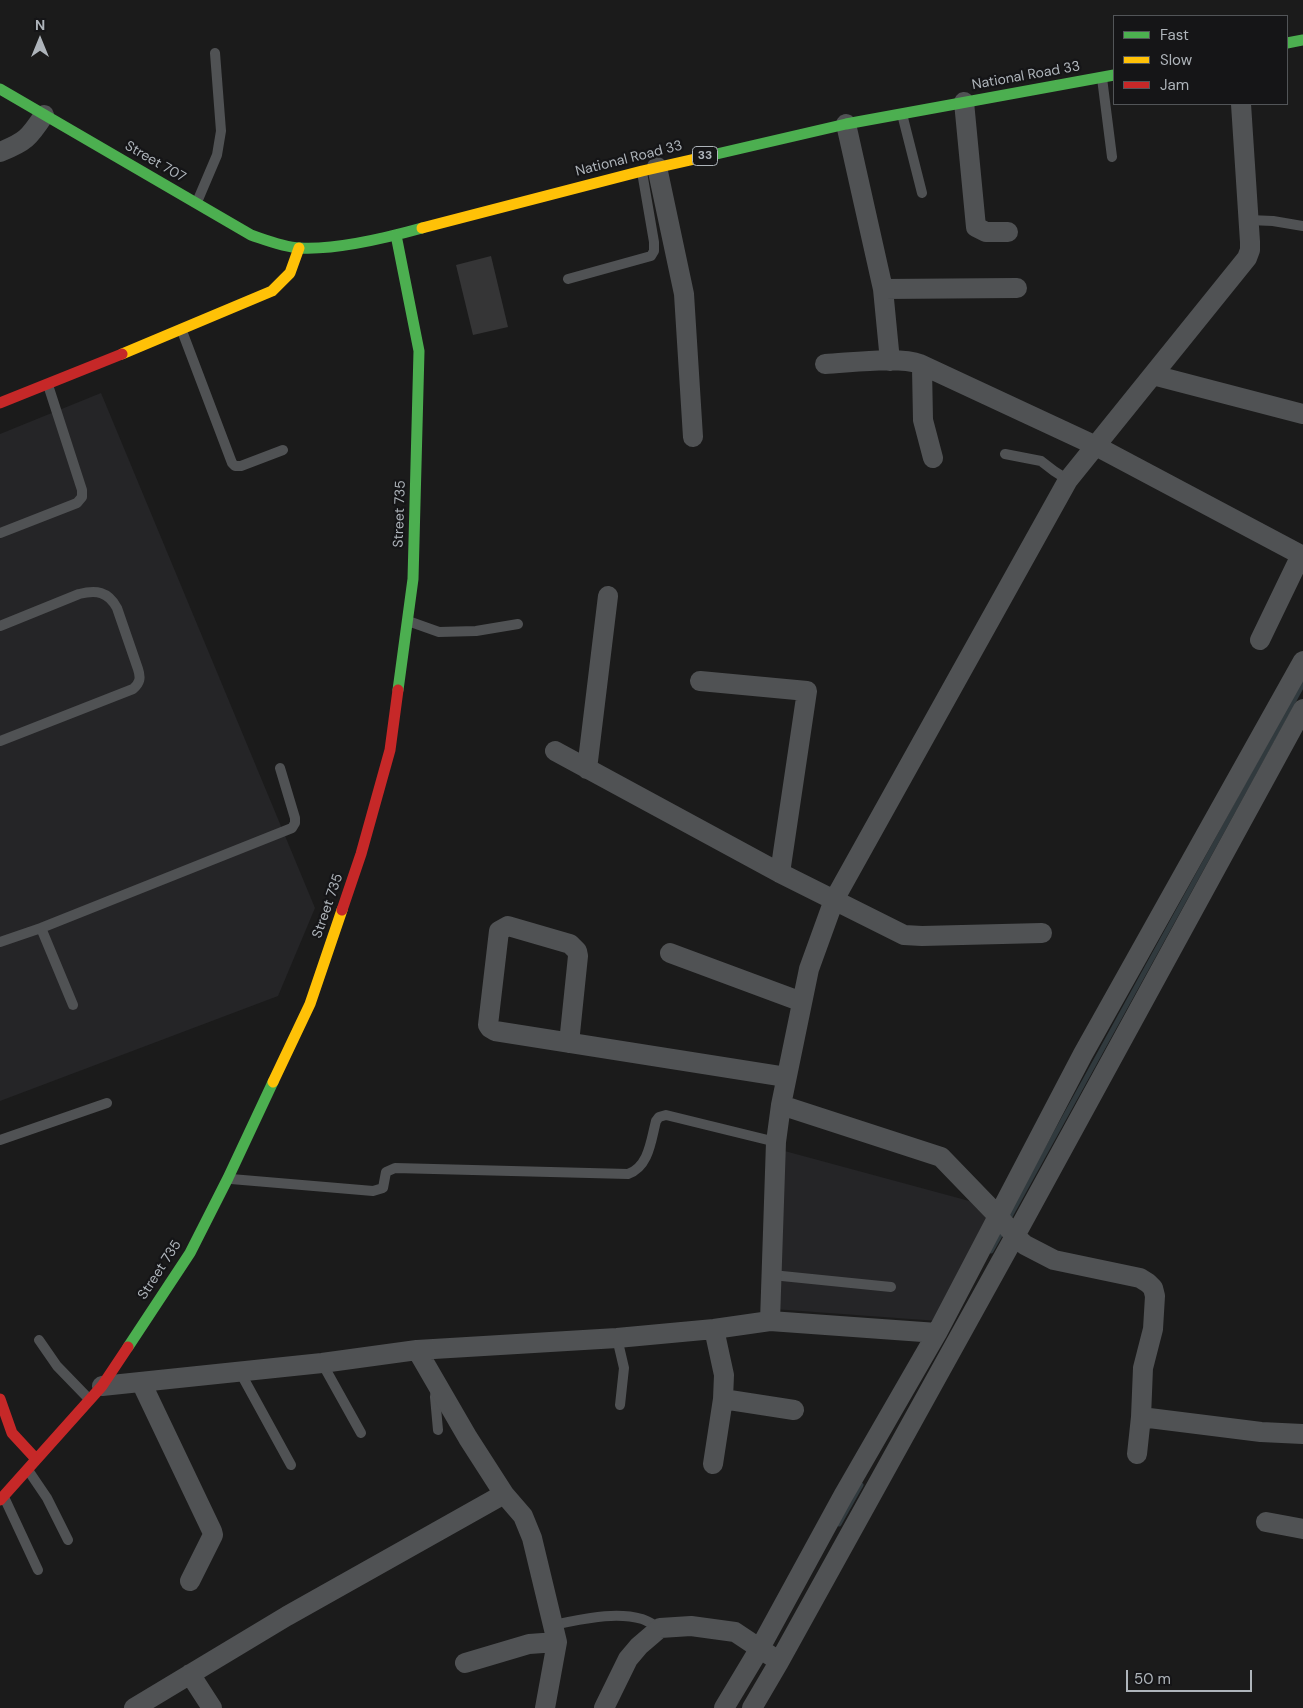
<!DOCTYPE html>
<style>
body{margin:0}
#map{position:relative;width:1303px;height:1708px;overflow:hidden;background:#1b1b1b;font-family:"DM Sans",sans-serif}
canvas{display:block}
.legend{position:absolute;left:1113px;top:15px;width:175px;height:90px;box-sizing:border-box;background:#151517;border:1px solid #525558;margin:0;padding:6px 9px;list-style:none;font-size:15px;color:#aeb4ba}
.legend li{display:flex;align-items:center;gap:10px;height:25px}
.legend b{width:25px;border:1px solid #525558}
.north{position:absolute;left:15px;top:15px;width:50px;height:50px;-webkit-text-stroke:4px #151517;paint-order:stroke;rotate:0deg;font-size:14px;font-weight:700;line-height:20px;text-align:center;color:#aeb4ba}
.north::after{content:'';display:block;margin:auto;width:18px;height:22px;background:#aeb4ba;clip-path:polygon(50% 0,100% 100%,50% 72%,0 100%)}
.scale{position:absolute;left:1126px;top:1670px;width:126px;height:22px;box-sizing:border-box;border:2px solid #aeb4ba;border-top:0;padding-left:6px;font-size:15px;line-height:18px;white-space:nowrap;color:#aeb4ba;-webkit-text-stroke:4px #151517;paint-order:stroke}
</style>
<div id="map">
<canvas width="1303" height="1708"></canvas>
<ul class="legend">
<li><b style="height:6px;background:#4caf50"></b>Fast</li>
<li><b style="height:6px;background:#ffc107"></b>Slow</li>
<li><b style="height:6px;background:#c62828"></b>Jam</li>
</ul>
<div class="north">N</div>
<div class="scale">50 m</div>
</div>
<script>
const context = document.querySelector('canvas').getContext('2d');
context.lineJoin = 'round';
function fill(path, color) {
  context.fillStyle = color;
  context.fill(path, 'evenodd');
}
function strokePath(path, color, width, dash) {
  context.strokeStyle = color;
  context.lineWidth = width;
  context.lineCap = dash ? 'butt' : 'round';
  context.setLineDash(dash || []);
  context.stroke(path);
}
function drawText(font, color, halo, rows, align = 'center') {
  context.font = font + ' "DM Sans",sans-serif';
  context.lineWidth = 4.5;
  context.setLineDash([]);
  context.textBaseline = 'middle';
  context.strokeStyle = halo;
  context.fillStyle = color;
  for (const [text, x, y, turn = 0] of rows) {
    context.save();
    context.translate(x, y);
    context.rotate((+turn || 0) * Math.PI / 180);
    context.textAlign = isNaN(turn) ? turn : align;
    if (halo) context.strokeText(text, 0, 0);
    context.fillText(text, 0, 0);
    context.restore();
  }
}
const built = new Path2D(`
 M101 393 315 908 278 996 0 1101V434Z
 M781 1150 973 1202 990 1221 938 1321 774 1309Z`);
const stream = new Path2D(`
 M1008 1220 1303 684
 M991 1251 1003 1230
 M839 1524 861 1485`);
const building = new Path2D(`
 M491 256 508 327 473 335 456 265Z`);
const lane = new Path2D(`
 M1102 78 1112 157
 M902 114 922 193
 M197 202 217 155 221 131 215 53
 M1249 220 1273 221 1303 226
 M568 279 651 256 654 251V242L642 172
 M182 331 232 463 235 466H241L283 450
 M1005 454 1041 461 1054 471 1068 480
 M0 533 77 503 82 497V490L48 385
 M408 621 439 632 476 631 518 624
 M0 626 79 594C96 590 108 591 117 608L138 669C141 678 140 683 133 689L0 741
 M41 928 73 1005
 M0 942 41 928 292 828 295 823V818L280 768
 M0 1140 107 1103
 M231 1179 373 1191 383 1188 386 1172 395 1168 628 1174C649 1167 651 1140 656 1121L659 1117 666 1115 776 1142
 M772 1275 891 1287
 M617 1338 624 1368 620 1405
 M39 1340 57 1366 88 1398
 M322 1363 361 1433
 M240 1372 291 1465
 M436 1388 435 1397 438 1430
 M28 1470 47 1498 68 1540
 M4 1497 38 1570
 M552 1625C581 1620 613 1611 642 1619 648 1621 654 1625 660 1628`);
const street = new Path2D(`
 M964 102 976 227 986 232H1008
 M846 124 883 289 890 361
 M0 152C25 142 29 138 44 115
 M657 167 684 294 693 437
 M883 289 1017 288
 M825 364C849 363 899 356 920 364L1094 445 1301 555 1260 640
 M920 364 922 368 923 420 933 458
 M1153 375 1303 414
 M700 681 807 691 780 873
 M555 751 780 873 904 935 922 936 1042 933
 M587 769 608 596
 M670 953 802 1002
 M569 1043 578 956 577 951 570 944 508 926 499 931 488 1025 490 1028 495 1031 786 1077
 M781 1105 941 1157 998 1216 1015 1236 1025 1245 1054 1260 1140 1278 1148 1283 1153 1288 1155 1296 1153 1329 1143 1368 1141 1417 1137 1454
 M937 1333 1083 1054 1303 661
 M417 1350 468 1438 504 1494 523 1516 532 1538 557 1642 545 1708
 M141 1382 212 1531 213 1535 190 1581
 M102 1386 322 1363 417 1350 617 1338 714 1329 770 1321 776 1142 781 1105 809 969 834 900 1068 480 1247 258 1250 250V242L1241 104
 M723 1399 794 1410
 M1141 1417 1261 1432 1303 1434
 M713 1464 723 1399 724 1375 714 1329
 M1266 1522 1303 1529
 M465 1663 529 1644 557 1642
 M190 1674 212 1708
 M134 1708 287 1616 504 1494
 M604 1708 628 1659 639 1646 660 1628 691 1626 735 1632 771 1656
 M724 1708 760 1648 843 1496 937 1333 770 1321
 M752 1708 779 1662 1015 1236 1303 709`);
const fast = new Path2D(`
 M1287 43 1303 40
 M0 89 251 235C266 240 283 247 300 248 337 250 386 238 422 228
 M695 159 846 124 1114 75
 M396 235 419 351 413 579 398 690
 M128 1347 190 1253 228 1178 273 1082`);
const slow = new Path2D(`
 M422 228 642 171 695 159
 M122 354 272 291 290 273 299 248
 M273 1082 310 1004 342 910`);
const jam = new Path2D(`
 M0 403 122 354
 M342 910 361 854 390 750 398 690
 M0 1399 12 1433 36 1459
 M0 1500 102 1386 128 1347`);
const shields = [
 [705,156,25]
];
const shieldNames = [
 ["33",705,156]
];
const streetNames = [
 ["National Road 33",1026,76,-10],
 ["National Road 33",629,159,-14],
 ["Street 707",155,162,30],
 ["Street 735",400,514,-88],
 ["Street 735",328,906,-71],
 ["Street 735",160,1270,-57]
];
fill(built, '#252527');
strokePath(stream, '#313a3e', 5);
fill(building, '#353536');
strokePath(lane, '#505254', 10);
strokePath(street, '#505254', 20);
strokePath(fast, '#4caf50', 11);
strokePath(slow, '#ffc107', 11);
strokePath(jam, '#c62828', 11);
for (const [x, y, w] of shields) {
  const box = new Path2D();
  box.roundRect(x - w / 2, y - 9.5, w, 19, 4);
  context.fillStyle = '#151517';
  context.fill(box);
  strokePath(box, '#aeb4ba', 1);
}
drawText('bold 12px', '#aeb4ba', null, shieldNames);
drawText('14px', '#aeb4ba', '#151517', streetNames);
</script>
